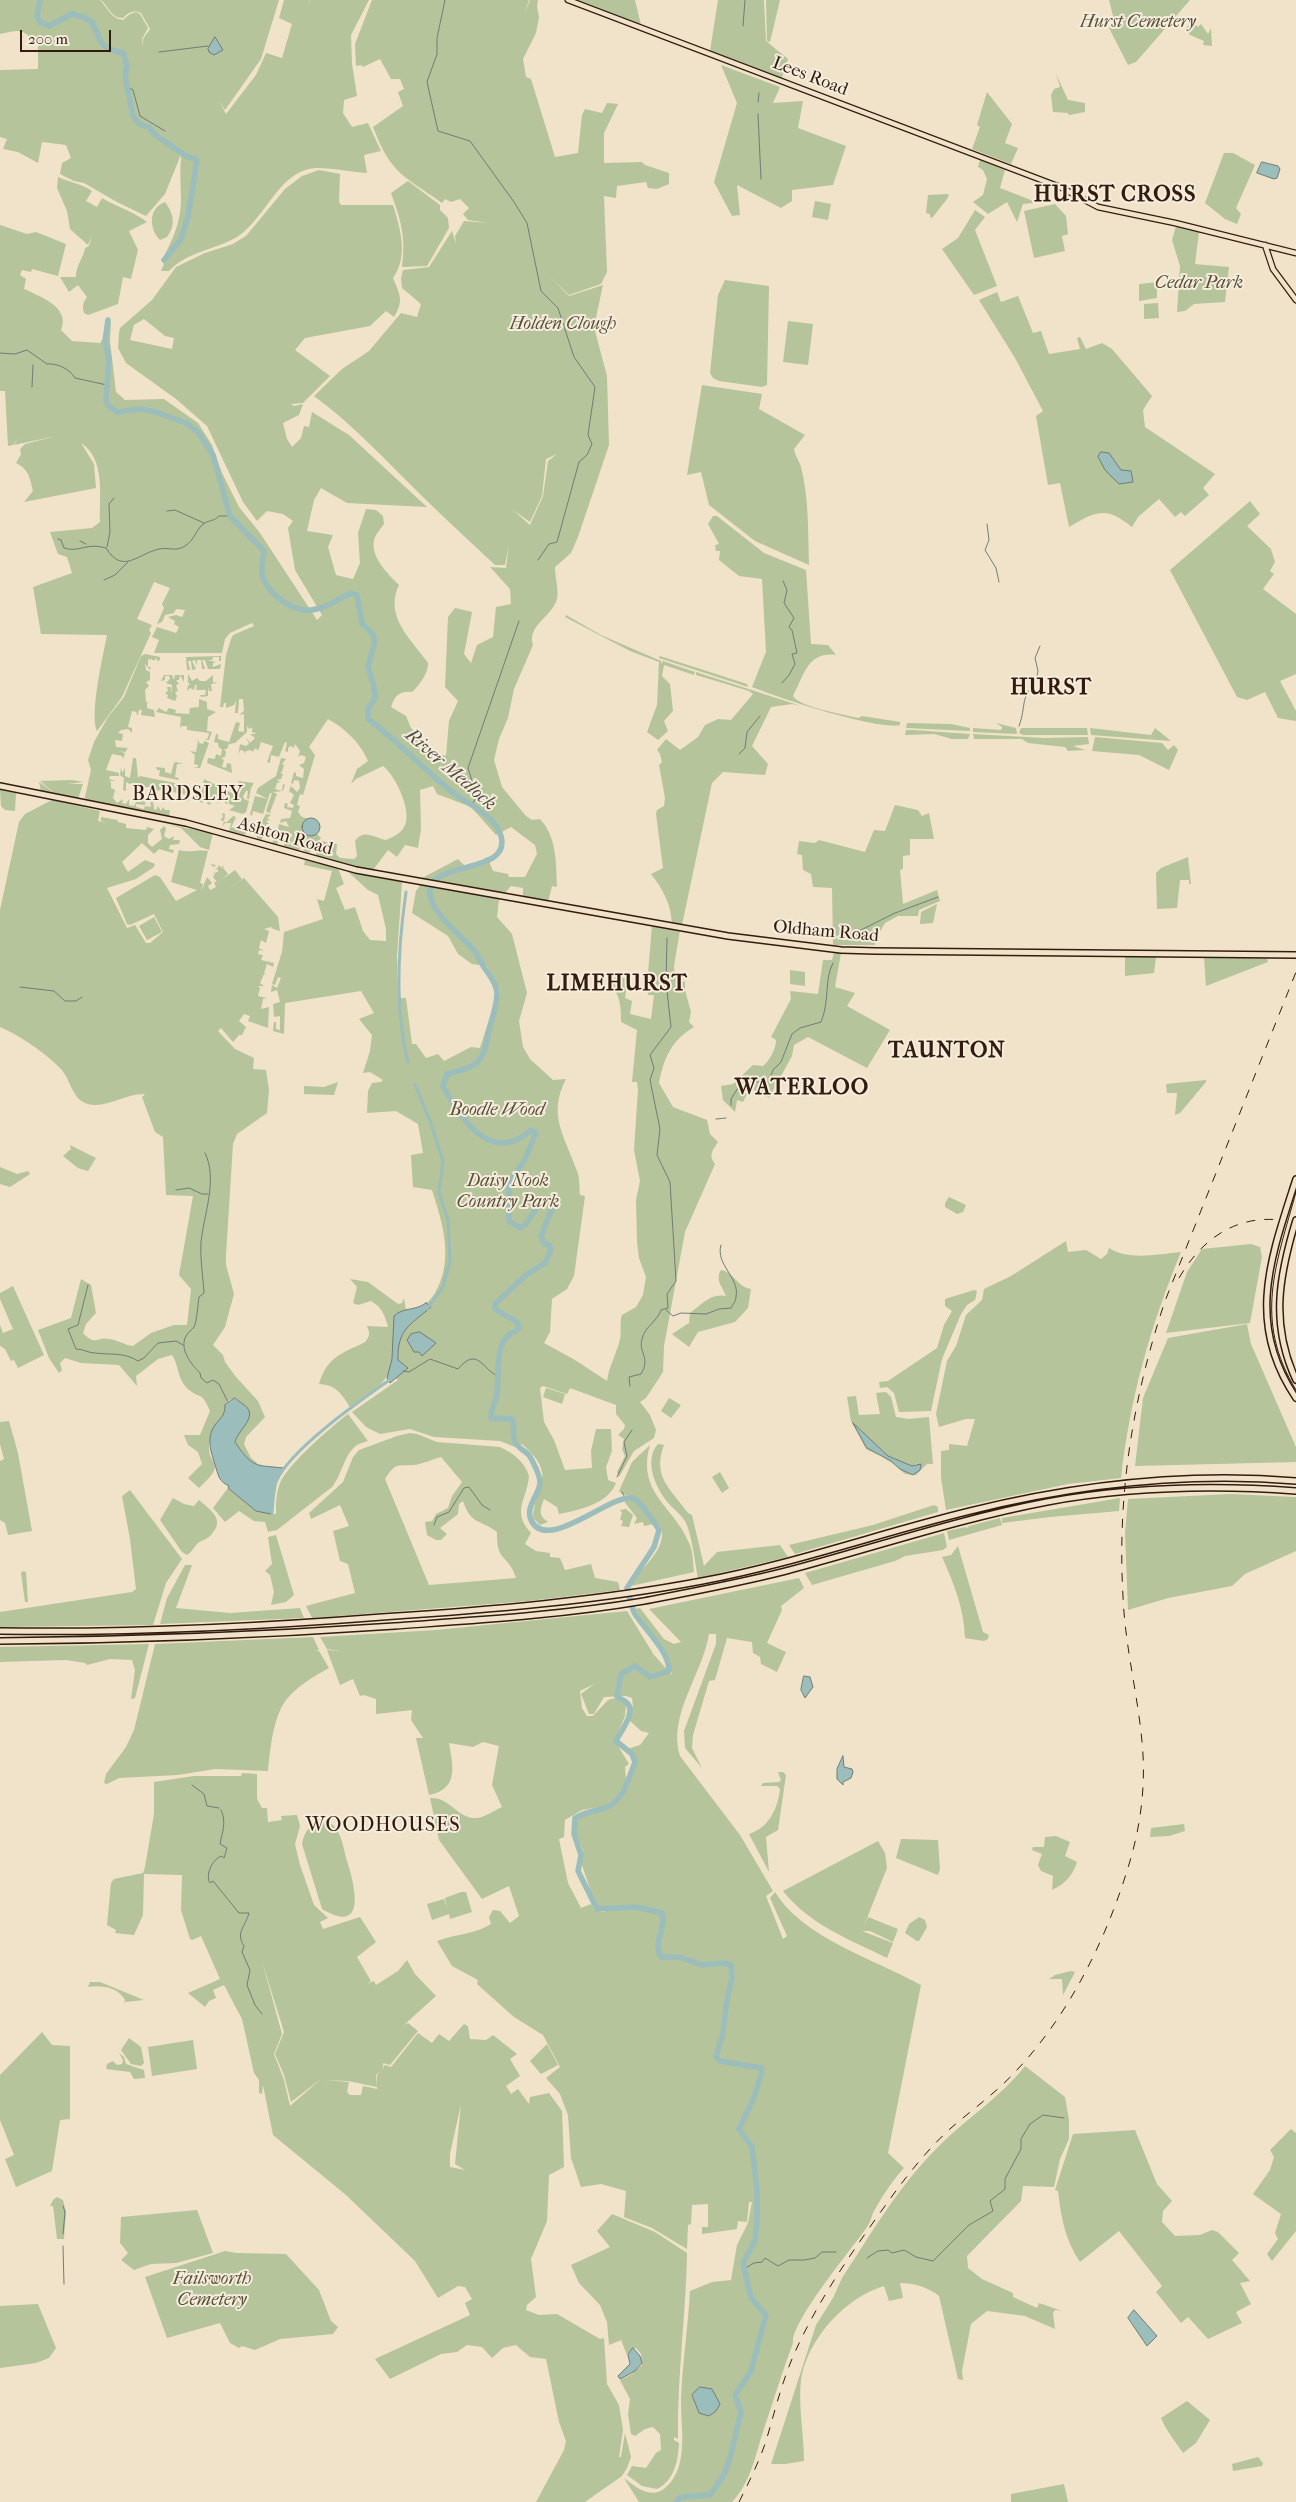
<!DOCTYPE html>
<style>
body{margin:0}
#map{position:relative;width:1296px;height:2502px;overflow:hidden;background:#f0e3c9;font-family:"IM FELL French Canon",serif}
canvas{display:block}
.scale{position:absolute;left:20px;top:30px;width:91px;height:22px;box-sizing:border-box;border:2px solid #341b10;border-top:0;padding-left:6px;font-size:15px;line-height:18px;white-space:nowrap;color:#341b10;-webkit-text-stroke:4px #f5eddc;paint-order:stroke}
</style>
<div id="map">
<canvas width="1296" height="2502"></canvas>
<div class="scale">200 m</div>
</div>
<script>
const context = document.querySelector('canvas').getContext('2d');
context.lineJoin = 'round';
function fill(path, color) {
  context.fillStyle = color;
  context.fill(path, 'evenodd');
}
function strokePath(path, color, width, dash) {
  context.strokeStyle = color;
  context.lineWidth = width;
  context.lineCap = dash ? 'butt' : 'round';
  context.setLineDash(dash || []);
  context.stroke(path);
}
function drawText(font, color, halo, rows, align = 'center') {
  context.font = font + ' "IM FELL French Canon",serif';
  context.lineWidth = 4;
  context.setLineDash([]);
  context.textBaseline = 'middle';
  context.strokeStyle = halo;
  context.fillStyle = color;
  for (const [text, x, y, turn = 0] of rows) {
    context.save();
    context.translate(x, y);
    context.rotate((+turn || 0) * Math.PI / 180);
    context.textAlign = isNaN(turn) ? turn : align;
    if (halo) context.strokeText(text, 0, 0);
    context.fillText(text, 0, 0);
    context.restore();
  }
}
const green = new Path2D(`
 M0 0H100C108 8 110 18 123 20L130 14 136 12 140 14 148 28 142 39V47L143 39 150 29 141 13C133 10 129 12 123 18 111 18 109 7 101 0H279L261 59 225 110 219 101 226 114 256 75 266 53 282 58 292 24 279 18 284 0H309V2L310 0H369L351 35 352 64 357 96 344 100 343 113 352 127 368 123 381 151 364 155 367 173C351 172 334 168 317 168 279 169 266 219 237 237 215 250 188 251 169 271H161L164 264 162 260C172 241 181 222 181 200 181 183 179 169 182 152L165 194 146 216 117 202 84 183 74 181 60 174 62 163 71 158 66 145 42 142 38 163 18 152 3 149 7 139 0 137V70L38 69V43C20 29 23 29 0 34Z
 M372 0H529L524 15 530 0H538L537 6 539 17 536 33 523 59 526 77 531 79 555 157 578 153 582 115 585 109 602 113 607 103 618 104 604 133V163L642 162 645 165 669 173V184L657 189 648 188 646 182 617 186 616 198 604 196 607 272 601 284 569 295 548 275 569 296 603 285 594 327 607 376 609 445 578 537 571 553 555 567C555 577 559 590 557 599 552 617 527 625 533 645L514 689 508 718 499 739 494 760 502 787 526 816 532 820 540 819C557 837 556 863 557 887L552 886 548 902 523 897V888L511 886 504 894 422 878 458 859 465 866 476 864 487 857 493 871 508 874 509 877H525L537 854 535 845 511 827 496 835 471 807 437 794 433 786 420 790 421 829 418 848 405 845 397 857 388 850 373 870 346 866 316 857 317 848 322 841 337 844 336 854 340 858 354 859 357 856 355 841C364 828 375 838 386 840 395 836 404 832 406 822 410 807 395 775 383 766L356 779 351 784 357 769 368 761C361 744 345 728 328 719L309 747 315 755 303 795 300 794 297 805 300 806 298 812 302 817 310 819 305 821 311 836 317 834 321 838 309 853 304 851 303 845 297 852 283 848 286 839H282L281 843 282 839 279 837 277 846 272 844 275 833 283 837 284 834 292 837V834L278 830 279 824 289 827 286 821 280 823 281 819 290 818 292 811 284 808 285 803 288 804 287 807 293 808 294 805 290 803 294 795 289 791 291 786 297 792 300 788 299 781 294 780 293 784 291 783 294 772 296 773V776L303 778 304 769 299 765 304 763 306 757 301 755 298 757 300 751 295 744 294 748 291 746 288 748V752L285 751 287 743 285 742 279 757 271 755 270 763 267 762 273 746 261 742 258 751 256 748 252 752 251 750 246 751 245 754 244 751 240 750 238 756 240 744 246 746 249 744 246 737 250 743 255 738 250 734H257L252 732V727L249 729 247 726V732L235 743 229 744 227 749H224L226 752 225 757 221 758 224 760 222 767 226 768 227 763 231 764 232 773 207 763 208 758 215 759 216 754 221 756 222 749 219 748 218 743 214 742 216 734H218V739L229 742 236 722 240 723 238 731 244 732V714L239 715 244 711 243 699H239L238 713H235L236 700 234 705 226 708V703H224L223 707H220L226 655 231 639 233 635 254 626 252 623 230 633 225 639 222 653H154L159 640 152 637 157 627 176 633 179 627 174 624 175 621 168 617 176 615 182 617 185 610 176 609 174 613 165 615 162 622 157 624 164 608 162 604 170 588 154 582 137 619 152 625 149 630 151 633 122 697 97 731C89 716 103 655 107 635L41 634 33 587 72 573 67 557 58 554 50 532 92 528 100 522C99 496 106 459 81 443L94 464 96 488 24 502 33 491C30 479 29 469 16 463L21 454 20 449 25 444 56 436 14 445 18 438 13 445 8 446 5 391H0V225L27 234 36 232 66 244 58 276 32 269 31 272 22 270 20 275 26 279 24 289C39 296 71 307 61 330L72 341 100 343 105 336 107 318 111 322 110 341 116 392 125 400 164 399 198 423 212 445 222 473 239 507 260 533 317 620 322 615 295 570 288 528 293 521 283 514 267 511 257 521 243 502 207 426 176 399 126 363 118 348 119 333 120 328 152 300 176 267 205 253 233 244 246 236 285 189 302 176 319 170 340 174 339 202 341 205H393C400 228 409 256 393 278 400 295 404 301 394 317L386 311 370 326 305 338 295 350 330 376 303 403 291 404 294 406 303 404 299 415 283 423 287 439 292 447 301 438 304 426 309 427 312 412 349 435 427 507 347 503 321 488 314 500 307 531 333 535 328 547 336 575 353 579 360 563 358 533 366 509 376 510 383 516 384 524C381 528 377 533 375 537 368 555 388 574 399 585 384 616 410 638 428 663 429 672 419 686 412 692 400 691 395 695 391 707L406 716 411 728 434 752 446 756 449 721 458 701 445 687 448 617 455 608 472 612 464 654 471 663 477 645 493 637 496 607 511 604 510 589 490 567 506 568 509 545 505 565H495C471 542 446 520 423 497 387 462 355 426 314 396L342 369 369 351 401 313 417 317 421 304 402 288 401 278 403 270 429 267 452 231 456 244 455 236 464 221 489 223 468 220 463 214 469 208 460 199 451 202 445 199 442 203C428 192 403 179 393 165 384 155 378 139 373 127L403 106 398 92 404 89 400 79H391L380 59 363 67 361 65 356 66 355 44ZM144 319 165 336 174 338 172 349 130 340 134 325ZM557 454 548 461 543 496 530 525 513 510 530 522 542 496 546 459Z
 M576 0H635L641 25Z
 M718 0H764L766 41 788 59 782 78 710 51Z
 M766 0H780L770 42 767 41Z
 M1109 0H1190L1136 62 1128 65 1109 28 1115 24Z
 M1192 22 1198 27 1201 24 1208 34 1211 28 1212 46 1203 45 1204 41 1190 35 1186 28Z
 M721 65 780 87 773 103 803 101 798 128 846 146 833 185 792 190V201L781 208 737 185 740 215 732 216 714 182 737 103Z
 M1056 74 1068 100 1085 103V112L1069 115 1068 113 1053 112 1051 95 1054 89 1060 87Z
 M987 92 1012 124 1005 143 1018 148 1011 164 972 149 980 127 977 125Z
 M1224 153H1233L1255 165 1236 208 1241 214 1237 224 1225 219 1205 203Z
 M980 160 1005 170 1000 188 1031 200 1033 203 1023 204 1017 222 1007 202 988 214 973 202 983 195 987 179 983 170 978 167Z
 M58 177C69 182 82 184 92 191L86 201 97 207 102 198C117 207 133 211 147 222L129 231 138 250 131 279 123 277 118 304 88 315 84 313C82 307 83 302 87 297L78 285 69 292 60 277H76C76 265 83 259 85 248L89 246 92 236 88 245 70 229 67 211 57 188Z
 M408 181 440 205V210L448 218 449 228 427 266 402 267C406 236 401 221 391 193Z
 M947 194 949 195 947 199 932 218 930 217V214L926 213 928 195Z
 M815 201 831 204 828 220 812 217Z
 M165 202C174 214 176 225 167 237L160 240C149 229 148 208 165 202Z
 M1055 204 1066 216 1068 234 1062 236 1065 251 1034 258 1024 211Z
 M975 210 985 217 975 230 997 286 974 295 942 249 958 238Z
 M1176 226 1199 232 1195 264 1229 267 1225 302 1194 304 1185 311 1177 312 1180 266 1172 240Z
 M725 280 769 286 767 385 762 387 719 381 713 378 710 373 718 295Z
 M1157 282V298L1139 301V284Z
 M997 292 1001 302 1018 296 1033 333 1041 331 1049 354 1080 349 1077 338 1080 337 1086 349 1102 343 1112 349 1152 396 1143 410 1145 427 1215 474 1203 488 1209 495 1185 516 1181 512 1175 517 1159 499 1138 517 1132 527C1106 506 1096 511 1069 527L1060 483 1048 485 1036 416 1043 411 1015 358 979 300Z
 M1158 303 1159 318 1144 319V304Z
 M788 321 813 324 808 365 783 362Z
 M702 385 762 394 759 409 805 435 794 449C795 456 799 460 801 467 809 498 808 533 809 565L755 541 709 505 701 472 687 475Z
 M1250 501 1260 514 1247 526 1271 549 1275 562 1270 571 1274 574 1263 589 1296 614V674L1280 681 1296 711V721L1278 718 1265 692 1247 700 1237 697 1170 570Z
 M713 516H717L764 553 806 570 811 644 828 645 836 655C808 651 804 675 793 696 799 707 845 715 859 718L862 716 900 722V725C876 730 779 698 752 687L766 652 762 579 739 576 719 560 720 551H716L715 545 719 544 708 524Z
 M566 615 601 635 661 661V664L663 661 695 672 694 675 664 665 662 676 670 684 673 711 664 721 668 731 658 740 647 732 657 705 659 662 630 651 565 617Z
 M145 654 160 657V660L157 661 156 657 155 660H152V657L151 660 148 659V667H151L150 670 145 664 146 670 150 672V680L146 682 149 686 145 690 146 702H149L147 703V708L154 710 155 717 141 715 142 710H139L138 715 136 714 137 712 132 711 128 727 132 728V733L128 729 121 730 118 733 123 734 122 741 115 740 116 747 128 748 125 752 118 751 125 753 123 759 122 756 112 754 106 770 119 773V776H110L109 779 116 781H108L111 782V788L115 790 113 798 117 803 123 799 122 803 126 804 129 799V805L134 806 139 797 146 799 145 805 136 804V807L144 809 145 806 151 807 150 800H153L154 809 156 810 158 806 161 811 163 807 165 810H170L169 816 86 801 85 797 91 770 88 760 94 742 108 717 124 697 141 656Z
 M221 656V661H219V657H213L212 660H207L216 662 213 663V667L221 664 220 669H208L205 660H202L205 669H202L201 660H197V666L195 660 192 661 196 669 192 670 191 661H188L190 670H187L186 657Z
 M660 656 747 684 748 687 659 658Z
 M696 672 801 706 792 704 771 707 752 746 768 764 765 775 723 772 712 783 682 925 672 924C671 904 663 889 651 874L663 868 656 814 657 810 664 806 665 798 659 765 662 762 660 754 657 750 666 739 680 750 698 737 705 725 718 719 731 720 753 694 749 691 696 675Z
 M188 674 192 681 197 678 200 681H206L213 675V682L217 683 211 684 212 691H209L208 687V696L201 697 200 695H205L206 690H196L197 685H195L194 690 190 688 187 691 188 685H190L188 682Z
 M164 675H172L174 680 175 675H184V682L180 675 179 680H176L179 684 176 685 178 691 175 692 177 696 175 701 167 698 168 695 165 693 168 691 167 687H171L172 695V685L166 683 170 679 169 676H165V680L161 681Z
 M199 699 207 702V709L216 712 208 717 207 731 212 732 209 740H205L208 738 209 733 187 730V726H182L180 728 181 717 156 712 159 708 166 712 169 708 176 710 175 713 189 714 190 708 199 707Z
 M907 723 951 724 970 728V731L906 728Z
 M996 723 1016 728 1017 734 973 732V728L1001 730 1002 727Z
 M1021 728H1087L1088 735H1023L1019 733Z
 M1090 728 1151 735 1155 728 1171 741 1091 735Z
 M906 730H913L970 734 968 739H952L934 734 905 735Z
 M973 734 1045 738 1088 737 1089 744 1073 746 1085 750 1068 751 1065 747 1028 743 1022 739H974Z
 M1095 737 1162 743 1168 750 1174 745 1178 750 1169 770 1139 755 1092 751Z
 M194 739 199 741V743L203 744 204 741 209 743 200 768H193L198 767V765L194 764 195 755 190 751 196 752 198 741Z
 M133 758H136L138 778 140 776 189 786 191 788 189 800 185 802 186 795 179 793V790L177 793 173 792V789L172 793 158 790 157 792 149 787H138L137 783 136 785 133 783 132 785 126 782V791L123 790 124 778 120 775 121 767 122 773 125 768V776L130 778Z
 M281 758 286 759 282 764 284 765 282 772 280 773 283 774 281 779 277 780 280 782 277 783 275 789 282 791 283 784 285 785 283 791 273 792 277 794 270 812 271 814 266 811 272 793H270L268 799 256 793 258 788 276 776Z
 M176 762 183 764H177L175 777 179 778 178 780 159 776 160 770H157L156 767 165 768V772L171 774 174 763Z
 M204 779 232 793 237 790 239 781 254 783 251 788 249 799H247L248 791H246L243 796 244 799 249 801 246 812 243 814 229 810 235 806 229 804V800L227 804 219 799 218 804 216 800 209 798 211 805 207 804 208 797 205 796 203 803 194 800 196 791 202 790Z
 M72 780 84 782 67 784H83L78 799 41 792 39 782 56 794 41 782 52 785 39 781Z
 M0 790 16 793 15 811 5 810 1 806Z
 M255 796 268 799 263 814 253 811 252 816 250 814Z
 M52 800 100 811 98 821 107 823 101 821V817L118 820V822L126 824V828L146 830 147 827 154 829 148 835V843L152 847 162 839 160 830 164 826 166 828 164 836 169 839 174 836 173 840H180L179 844 170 845 169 849 174 850 173 853 159 849 154 854 142 843 122 862 128 872 145 860 155 864 154 867 136 879 107 888 127 928 135 925 146 943H150L163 932 154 914 130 925 127 924 116 898 155 875 160 877 176 901 197 890 171 882 179 850C190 853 197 849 208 851L200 883 203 884 201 892 207 877 212 883 208 886 210 890 216 887 214 882H217L213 877 215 874 212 872 215 873 219 871 210 864 216 865 214 867 217 869 219 865 221 868 224 865 223 868 228 874 221 880 235 870 242 879 225 891 244 878 278 917 280 931 273 929 271 927 264 929 269 931 266 943 261 940 259 948 264 951 259 950 258 954 263 955 261 960 274 963 273 967 267 964 264 973 267 975 264 974 260 983 264 986H258L260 988 258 996 267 998 263 999 261 1009 269 1007 268 1028 248 1021 250 1016 244 1014 239 1021 246 1027 242 1035H239L233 1042 221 1028 218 1031 235 1049 254 1058 253 1069 266 1070 269 1090 267 1113 237 1134 233 1144 226 1255V1265L234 1294 225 1327 213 1345 223 1355 225 1362 236 1377 258 1401 265 1417 246 1437 244 1444 251 1458 257 1463 256 1466 250 1463 235 1442 236 1434 241 1430 248 1409 235 1398 227 1401C225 1406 227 1412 224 1417 219 1425 212 1431 210 1440 204 1468 231 1459 199 1488L188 1478 202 1464 198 1452 188 1445 184 1435H200L210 1411C201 1390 201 1400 188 1389 177 1379 179 1365 172 1355L158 1359 136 1376 137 1386 119 1365 81 1363 65 1358 60 1363 62 1370 59 1373 49 1358 38 1330 71 1318 81 1279 91 1285 96 1313 86 1324 83 1333C96 1347 97 1336 109 1339 118 1340 124 1345 133 1346L151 1333 174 1325H187L191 1289 179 1275 193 1196 166 1195 163 1137 155 1132 142 1097 145 1094C126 1093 106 1109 88 1104 72 1100 71 1080 61 1069 47 1054 19 1035 0 1027V910L19 822 25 814Z
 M895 805 918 810 922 816 929 813 934 839H910V855L903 856V869L900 870 903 904 937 890 940 901 919 910 918 916H898L885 923 875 940V945H833L832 888 813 887 811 874 803 870 802 855 797 854 799 841 815 843 819 840 865 852 874 830 885 831Z
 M222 813 225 814 224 822H227L233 816 236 817 231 828 236 827 244 832 246 819 249 820 245 835 229 832 231 823H225L222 827 224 821 220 820 223 817Z
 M266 814 271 815 267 818 270 820 266 821 269 824H266V828H273L271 832 266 831 265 835 267 836 263 835 262 840 257 839V824L261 823Z
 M165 824 213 833 209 850 200 847 181 828Z
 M1188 857 1191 884H1189V880H1180L1177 908 1157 909 1156 873 1161 868Z
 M305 860 338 868 344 884 336 888 345 910 355 907 363 931 370 940 386 941V929L378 895 368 890 346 870 402 882 397 956 398 998H406L412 1044H416L426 1058 438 1054 444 1061 471 1047 480 1048 492 1010H496L500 991 487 966 472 964 458 954 448 936 412 913 416 891 421 884 499 899 497 917 512 934 527 993 519 1021 523 1047 530 1059 553 1080 566 1079C547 1115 565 1137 577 1171 580 1178 579 1187 580 1195L585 1196 574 1276 567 1289 552 1299 550 1332 544 1343 575 1360 607 1381C609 1366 617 1353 620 1339 622 1331 619 1323 622 1315L636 1307 643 1295 646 1277 639 1258 637 1242 636 1200 640 1181 634 1150 638 1089 637 1082H632L637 1030 621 1022C621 1005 620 996 610 983L615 977 628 978 625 998 632 1001 630 1014 651 1019 654 995H648L647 986 652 925 680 930 674 966 675 977 685 982V990L691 1012 689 1022 694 1027C672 1040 664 1057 659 1083L673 1107 707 1120 710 1134 718 1142C713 1150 708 1155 715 1164L685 1232 664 1346 663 1372 646 1398 640 1402 650 1415 656 1430 654 1438 634 1451 619 1477 617 1472 625 1456 622 1449 624 1439 618 1435 624 1429 625 1425 616 1414V1405L570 1388 567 1394 543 1386 540 1388 544 1422 554 1440 565 1470 592 1468 591 1451 596 1429H611L612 1451 606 1467 608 1480 616 1483C608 1504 579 1510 559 1514L557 1507 544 1499C540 1510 538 1515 548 1522L540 1525 533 1518C535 1483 559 1477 522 1444L515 1447 500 1441 434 1437 410 1429 380 1434 366 1427 352 1412 398 1380 390 1373 380 1385 350 1407C341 1393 336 1385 319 1384 327 1357 341 1354 365 1342 370 1336 370 1333 367 1326L388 1327C385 1316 382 1307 371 1301L358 1305 353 1303 357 1287 350 1279 368 1282 398 1304 402 1303 404 1298 406 1310C420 1310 428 1304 435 1293 454 1260 443 1224 432 1190L413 1187 411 1155 423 1153 418 1124 396 1111 367 1113 368 1091 372 1083 381 1082 383 1080 370 1072 363 1073 370 1051 372 1035 359 1019 374 1013 361 991 285 1003 284 1034 273 1031 274 1022H276V1029L280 1030V1016L274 1017 273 1004 280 1002 277 990 271 992 272 985 277 988 281 978 278 977 275 985 272 984 282 952 284 932 323 919 317 899 324 901 332 871 304 865Z
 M937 904 933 923 920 924 921 912Z
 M154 917 162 932 147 940 139 926Z
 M834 952 841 953 835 987 855 993 847 1006 890 1030 867 1068 808 1037 794 1045 792 1056 769 1098 750 1088 743 1102 737 1100 735 1112 723 1100 721 1086 733 1084 753 1065 763 1066C770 1060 776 1049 776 1040L771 1037 791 999 790 991 818 994 823 960H832Z
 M1125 956 1156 957 1154 973 1125 976Z
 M1204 957 1267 958 1268 962 1206 986Z
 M790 970 805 972V986L790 984Z
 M1206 1080V1082L1180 1113 1175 1115 1177 1093H1167L1166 1084Z
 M338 1082 334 1095 304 1094V1086L324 1087Z
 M70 1145 96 1158 88 1171 78 1168 63 1156 71 1149Z
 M0 1167 17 1174 28 1171 30 1174 10 1187 0 1184Z
 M949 1197 966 1205 963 1212 957 1214 945 1207V1203Z
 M1066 1241 1068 1252 1086 1250 1101 1259 1107 1254 1109 1248C1129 1261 1158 1254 1181 1252 1150 1327 1130 1398 1121 1478L1068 1484 946 1510 941 1478V1451L949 1450V1444L967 1446 975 1419H966L939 1427 936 1414 947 1361 956 1346 966 1315 982 1300 984 1289 1011 1276Z
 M1251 1244 1260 1247 1262 1257 1250 1323 1166 1333 1187 1272 1202 1249Z
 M721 1270C734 1272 737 1287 751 1289L748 1308 735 1322 698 1332 689 1347 672 1334 689 1323 690 1313C702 1304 711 1293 726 1296 722 1286 715 1280 721 1270Z
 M13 1286 44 1355 18 1368 14 1360 11 1361 5 1349 0 1346V1325L3 1333 13 1329 0 1299V1293Z
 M974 1290 977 1291 975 1300 967 1305 961 1314 942 1359 931 1411 899 1412 894 1393 887 1387 880 1388 879 1382 888 1381 937 1348 944 1325 952 1311 945 1306V1299Z
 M1247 1324 1251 1344 1296 1447V1462L1135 1466 1143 1398 1168 1338Z
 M546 1388 565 1394 562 1404 543 1397Z
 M886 1392 891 1397 896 1417 908 1419 929 1417 933 1464H927L916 1475 905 1474 890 1461 866 1449 851 1421 847 1397 856 1396 859 1415 880 1414 876 1393ZM854 1424 888 1456 912 1466 918 1463 908 1473 867 1448Z
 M669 1398 681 1405 671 1418 661 1411Z
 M348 1414 368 1441C365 1442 360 1443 357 1445 344 1454 342 1475 332 1487L277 1530 268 1532 265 1522 254 1521 239 1511 225 1522 213 1508 228 1488 256 1511 276 1514C276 1503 276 1493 280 1483 289 1463 330 1428 348 1414Z
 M9 1421 18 1453 32 1531 8 1535 5 1523 0 1520V1461L4 1459 0 1444V1422Z
 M410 1433 417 1434 437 1442 500 1447C513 1453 525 1462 529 1476 527 1500 511 1511 531 1533L525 1544 536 1551 550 1553V1557L560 1558 565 1570 591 1564 595 1578 618 1582 620 1590 529 1601 312 1618 306 1606 355 1593 348 1564 340 1561 333 1531 349 1526 340 1505 311 1519 309 1513 343 1482 353 1457 359 1450 397 1436ZM441 1457 462 1482 452 1496 448 1508 436 1514 432 1521 425 1522 427 1535 436 1540H441L447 1534 440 1528 458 1514 459 1504 463 1501C471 1525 480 1519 497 1532 496 1563 508 1553 516 1578L429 1585 385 1479C396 1462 397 1466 414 1465 423 1464 433 1459 441 1457Z
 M658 1444 664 1445C652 1477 670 1488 688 1513L692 1515 704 1566 717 1552 780 1545 788 1557 698 1578C695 1563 692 1534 685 1521 681 1515 674 1509 669 1504 656 1489 643 1461 658 1444Z
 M650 1445C636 1494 675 1506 690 1545 693 1553 693 1563 694 1572L631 1586C638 1569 668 1550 661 1528 658 1521 652 1519 648 1514 639 1500 640 1497 622 1494L619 1491 632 1462Z
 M720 1472 729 1488 722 1493 712 1477Z
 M130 1490 182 1559 166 1583 153 1625 0 1627V1612L132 1592 136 1589 130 1539 122 1496Z
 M1230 1494 1296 1497V1551L1245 1574 1232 1586 1168 1598 1128 1610 1125 1533 1128 1499Z
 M173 1498 184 1504 194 1506 199 1500C210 1510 226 1519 211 1535 208 1539 202 1540 198 1543 194 1547 192 1552 187 1555L182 1552 160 1520Z
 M1120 1498 1119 1511 1050 1517 1002 1523V1518Z
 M623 1500H634L654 1524 644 1526 643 1522 634 1524 637 1518Z
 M934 1505 938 1507V1512L795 1554 789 1545 873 1525Z
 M626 1509 633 1515 629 1527 621 1526 623 1521 620 1519 622 1513 620 1510Z
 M1000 1518 1002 1525 949 1540 947 1531 966 1527 967 1528 969 1526Z
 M944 1533 947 1547 943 1550 905 1556 895 1561 812 1585 805 1573Z
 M276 1535 294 1595 286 1602 271 1605 274 1592 270 1575 265 1571 272 1564 268 1537Z
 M958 1546 983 1632 989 1635 988 1639 984 1641 965 1638C964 1608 954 1584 942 1557L951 1555Z
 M185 1565H192L176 1608 230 1613 300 1608 304 1618 160 1624 167 1598Z
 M23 1571 26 1572 28 1602H25L21 1573Z
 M799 1578 804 1588 781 1606 782 1610 767 1643 786 1652 777 1672 761 1664 760 1657 753 1653 752 1642 727 1638 715 1680 709 1681 693 1735 692 1748 702 1768 685 1748 684 1731 716 1644V1634H709C703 1673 667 1716 680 1756L740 1835 773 1891 766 1896 783 1939 787 1936 770 1898 775 1892C803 1938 874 1959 921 1985L888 2153 904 2168C892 2181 881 2198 873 2213 871 2218 870 2223 867 2227 852 2249 791 2321 793 2343 782 2372 773 2402 763 2432 755 2456 751 2482 732 2502H639L624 2478C633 2485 646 2496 658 2492 668 2489 676 2476 679 2466 685 2446 681 2423 681 2402 682 2365 688 2328 690 2291L712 2282 731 2280 737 2245 748 2223 752 2202H749L747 2222 738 2221 737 2229 702 2234V2227H708V2204L692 2205 691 2224 688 2225 687 2249 652 2228 624 2217 626 2191 601 2184 581 2187 571 2158 568 2115 560 2094 546 2078 560 2067 543 2035 514 2017 477 1984 478 1980 452 1966 437 1941C455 1934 476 1934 491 1924L489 1917 493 1910 500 1911 510 1923 519 1916 509 1886 482 1899 439 1840 430 1798C449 1796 458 1819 476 1818 484 1818 495 1810 502 1807L492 1785 499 1746 483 1742 473 1747 449 1743C453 1766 459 1789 429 1795L416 1738H423L411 1720 412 1710 376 1714V1699L364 1695 360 1696 353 1679 340 1685 327 1650 341 1651 327 1649 320 1637 436 1630 627 1611 654 1655 672 1675 670 1663 635 1609 640 1608 664 1639 674 1644 681 1642 649 1609ZM594 1684 581 1694 589 1714H594L604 1697 626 1696 632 1698 633 1706 630 1708 628 1719 641 1731 649 1733 640 1745 627 1749C631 1752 635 1756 636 1761 637 1772 620 1803 610 1808 600 1814 587 1812 577 1819L576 1833 583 1851 581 1862 595 1904 606 1912 595 1911 591 1904 581 1908 568 1883 559 1839 564 1837 565 1820 582 1810 605 1806 617 1797 626 1780 625 1767 629 1764 615 1741 625 1716 626 1705 615 1698 608 1700 593 1716H587L582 1708 580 1691ZM712 2389 715 2396 699 2413 692 2395Z
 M313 1637 319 1650H314L319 1651 329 1668C314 1676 296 1687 286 1700 273 1717 270 1751 268 1771L215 1769 178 1775 119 1778 107 1784 104 1783 106 1774 126 1747 134 1730 155 1644Z
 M149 1644 135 1698 131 1699 135 1670 132 1660 110 1659 87 1665 85 1663 66 1660 0 1662V1647Z
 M778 1772H783L786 1775 778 1830 766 1837 769 1872 749 1834C769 1828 778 1808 780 1789L777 1786H761L763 1783 779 1782 781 1780Z
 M242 1773 257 1774V1799L262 1808H267L268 1822 282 1820 281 1816 297 1815 300 1826 295 1844 300 1865 314 1905 328 1918 320 1922 323 1929 360 1917 376 1942 357 1957 371 1981 367 1984 374 1981 376 1985 398 1971 407 1960 415 1974 436 1996 404 2025 408 2023 418 2031 390 2065 383 2063V2068L376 2075 377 2087 348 2081 323 2080 349 2082 347 2092 350 2095H361L363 2086 377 2089V2075L385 2065 391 2067 418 2033 432 2043 439 2034 449 2041 464 2024 468 2026 470 2039 486 2040 493 2035 517 2054 510 2059 520 2076 506 2086 511 2094 518 2089 529 2104 530 2097 549 2093 562 2111 564 2167 549 2175 547 2221 531 2259 536 2297 527 2305 526 2310 539 2315 557 2314 600 2339 604 2338 607 2384 619 2405 623 2430 619 2457H621L625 2433 631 2457 627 2468 622 2476 585 2502H536L564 2450 566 2441 559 2422 546 2359 530 2357 516 2345 503 2348 492 2358 482 2347 467 2345 457 2352 441 2354 390 2379 375 2359 470 2315 465 2303 472 2299 465 2287 458 2286 438 2298 415 2261 346 2195 273 2135 263 2085 262 2094 259 2093V2080L254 2073 242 2019 224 1985 213 1990 216 1998 209 2001 205 2007 188 1993 220 1979 201 1936 192 1940 190 1939 181 1910 182 1875 144 1874 143 1915 134 1935 115 1933 116 1930 107 1925 111 1883 114 1879 143 1873 145 1867 154 1814V1782L194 1776H241ZM262 1961 284 2032 275 2054 284 2075 291 2102 321 2079 290 2106 284 2080 274 2054 282 2034ZM461 2104 455 2164 465 2170 450 2167V2154Z
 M327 1822C330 1823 332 1824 334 1826 341 1833 344 1849 346 1858 354 1882 369 1937 322 1909L302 1844C305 1828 312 1824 327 1822Z
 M1184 1824 1185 1831 1169 1836 1150 1837 1151 1828Z
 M1056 1836 1070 1842 1065 1856 1077 1862C1073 1875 1065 1884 1052 1890L1053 1876 1041 1871 1038 1865 1042 1854 1032 1850 1033 1847H1044L1045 1837Z
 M901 1839 938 1840 940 1869 938 1875 896 1858Z
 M878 1841 885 1853 887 1868 863 1928 868 1917 898 1929 893 1942 870 1931H862L893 1943 887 1958C849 1939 810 1925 783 1891Z
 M461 1892H466L472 1912 450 1919 449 1914 432 1920 427 1904 444 1899 447 1908 445 1898Z
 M919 1917 925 1920 927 1927 919 1941H917L905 1933 909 1924Z
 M1071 1971 1075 1972 1074 1974 1063 1995 1062 1979H1049L1055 1975Z
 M90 1982H100L144 2000 125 2002 124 2005 125 2000C118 1987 101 1985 88 1987Z
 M42 2032 52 2045 70 2046V2119L60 2120 52 2171 16 2187 5 2159 14 2155 0 2120V2075Z
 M129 2038 141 2047 144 2063 141 2066 131 2064 121 2050Z
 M193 2040 197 2069 152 2076 148 2047Z
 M547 2044 558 2065 541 2074 530 2061Z
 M119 2053 124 2057 126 2064 144 2070 145 2078 134 2079 130 2072 106 2069 107 2064 113 2061 117 2065 122 2064 123 2060Z
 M1025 2066 1065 2097 1069 2120V2139L1060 2159 1054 2187 1023 2186 1021 2201 967 2256 968 2268 982 2279 1013 2293V2297L1037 2308 1039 2303 1062 2311 1055 2310 1053 2313 1055 2329 1025 2316 987 2311 971 2324 962 2371 963 2380 958 2379 939 2296C928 2287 914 2283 900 2283L903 2298 889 2301 884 2286C846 2297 807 2339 801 2380 798 2403 804 2436 804 2461L785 2464H771L816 2325 833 2298 842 2278C871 2234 898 2187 936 2149 964 2120 1000 2098 1025 2066Z
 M1291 2129 1296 2133V2231L1272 2261 1267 2254 1278 2239 1275 2233 1281 2214 1253 2194 1270 2170 1274 2157 1270 2150Z
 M1135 2130 1157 2184 1172 2201 1163 2211 1162 2222 1175 2236 1200 2235 1212 2230 1218 2232 1239 2253 1232 2260 1250 2281 1240 2283 1251 2304 1236 2312 1242 2323 1208 2339 1188 2317 1181 2323 1156 2292 1162 2286 1119 2231 1080 2262C1065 2240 1061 2217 1058 2191L1055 2190 1073 2134Z
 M57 2197 63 2200 66 2212 64 2239H57L53 2206H50L53 2200Z
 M197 2210 213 2253 176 2263 151 2264 134 2270 121 2260 128 2253 120 2243 121 2217Z
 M612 2214 655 2232 687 2253C686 2315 677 2377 678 2439L674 2437V2440L679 2443C678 2460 675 2480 657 2489L642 2486 627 2475 632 2466 646 2468 656 2453 661 2450 660 2434 653 2427 645 2429 635 2436 631 2434 628 2414 630 2399 620 2380 632 2374 642 2365 641 2354 636 2348 632 2349 627 2355 621 2340 609 2345 607 2322 600 2305 579 2283 571 2265 610 2247 597 2231Z
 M225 2251 237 2253 286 2254 319 2290 331 2321 338 2327 333 2334 280 2339 255 2350 242 2346 239 2348 230 2343 220 2323 167 2338 145 2277Z
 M38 2304 56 2348 49 2358 36 2363 0 2368V2306Z
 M1187 2401 1210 2420 1196 2443 1183 2453C1175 2441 1167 2432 1161 2418Z
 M1258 2457 1263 2463 1262 2466 1233 2471 1232 2464Z
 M1064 2484 1068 2502H1011V2494Z`);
const water = new Path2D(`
 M215 37 223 50 214 55 209 52 208 49Z
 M1262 162 1278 166 1280 169 1277 178 1274 179 1257 173Z
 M1101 452 1109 453 1121 470 1131 471 1133 482 1119 484 1105 470 1098 457Z
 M302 827a9 9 0 1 1 18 0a9 9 0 1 1-18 0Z
 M426 1303 431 1307C410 1325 397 1330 398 1360L408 1368 390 1383 387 1378 392 1359 394 1316C403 1307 416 1311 426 1303Z
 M420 1332 436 1343 422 1356 419 1352H414L407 1340 411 1334Z
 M235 1398C239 1402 246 1405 248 1409 255 1419 237 1432 235 1442 253 1468 254 1465 284 1468L276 1483 271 1514 256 1511 228 1488 229 1486C219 1481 219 1477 216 1468 212 1454 205 1439 215 1425 221 1417 225 1416 225 1405Z
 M853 1423 888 1456 912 1466 921 1464 920 1470 913 1475 900 1469 891 1461 867 1448Z
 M804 1676 810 1677 813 1687 805 1698 801 1690Z
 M843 1756 844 1767 852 1769 853 1772 851 1778 843 1782V1785L837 1779V1769Z
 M1134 2310 1157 2336 1147 2346 1128 2318Z
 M633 2348 640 2356 642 2363 635 2371 620 2379 618 2376 630 2364 628 2355Z
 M700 2387 712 2389 720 2404 716 2411 709 2416 699 2413 692 2395Z`);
const stream = new Path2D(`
 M445 0 437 38V54L427 82 438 131 470 141 514 202 527 223 541 291 558 308 574 357 595 387 588 435 592 444 587 455 579 462 557 542 549 544 538 560
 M743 26 745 0
 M159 52 208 46
 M129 88 133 90 140 116 165 131
 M758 102 759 93
 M758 114 761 179
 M0 353 15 354 27 350 47 364C57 363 70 369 75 378L107 385
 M32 387 33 365
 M167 511 175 510 204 523
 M987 524 989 540 985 550 996 568 999 582
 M58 539 61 540 64 548C80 553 86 542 106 548 123 575 137 554 159 549 169 547 176 552 185 546 195 540 196 528 205 523 210 520 214 521 219 516H230
 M80 541 86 544
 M107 547 110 532 109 504 114 498
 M104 580 115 575 128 562
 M782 683 789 675 795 664 792 654 797 653 792 630 789 627 794 618 784 603 787 590 783 581
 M1019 726C1027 704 1019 701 1036 681L1038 671 1035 658 1040 646
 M739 754 745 748 747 732 760 716
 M471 805 477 797 468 768 519 621
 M857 932 895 913 938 897
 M20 987 54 991 65 1001H76L82 997
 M731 1105V1099L741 1083 751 1081 765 1083 769 1081 773 1070 781 1062 792 1034 800 1028 821 1022C830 1001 824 979 833 963
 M716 1119 726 1118
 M205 1153C218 1179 204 1214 201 1242 200 1258 203 1277 204 1293L199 1297C198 1303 197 1321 194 1327 192 1330 188 1332 186 1336 179 1349 191 1364 200 1373L201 1378 207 1383 213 1380 219 1384 228 1402
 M176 1190 189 1188 202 1194H208
 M88 1285 78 1325 68 1329 76 1349C84 1349 88 1353 95 1353 111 1355 124 1352 138 1361L144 1358 158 1343 176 1341 183 1345
 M666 1310 673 1316 681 1313 706 1314 719 1309 731 1308C733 1304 736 1301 736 1297 740 1277 715 1265 721 1245
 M403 1371 409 1372 430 1359 458 1369C478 1345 483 1371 498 1376
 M630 1386 629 1377 641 1374C651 1358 638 1352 642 1339 645 1326 657 1322 661 1310L668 1308 667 1294 676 1281 670 1182 657 1155 660 1129 650 1080 654 1068 650 1055 671 1027 666 982 667 938
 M617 1477 627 1456 624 1442 632 1430
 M622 1492 626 1499
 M434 1525 437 1517 449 1512 464 1488 469 1487 482 1505 490 1510
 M192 1785 204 1794 207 1806 219 1808
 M221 1810C227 1823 222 1832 220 1844L227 1848 224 1858 221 1856C212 1860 205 1875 210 1883L213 1881 239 1913H249C246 1925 235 1933 244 1946L242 1952 250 1970 247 1985 255 2005 262 2014
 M63 2234 65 2212 63 2206
 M63 2246 64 2284
 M867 2258 878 2251 888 2250 892 2253 904 2250 916 2257 933 2261 969 2225 993 2211 990 2201 1005 2189V2179L1021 2149V2139L1030 2124 1043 2115 1064 2118
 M744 2269 754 2263 762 2262 765 2258 778 2266 789 2260H804L815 2258 822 2252H836`);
const canal = new Path2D(`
 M406 892C398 947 394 1008 408 1062
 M415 1085 430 1121 443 1161 439 1193 448 1220 450 1261 443 1287 427 1309
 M272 1513C273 1503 273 1491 276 1482 289 1450 361 1400 391 1379`);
const river = new Path2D(`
 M40 0 37 16 40 22 49 26 72 14 83 17 92 22 101 42 108 49 123 53 127 65 125 77 133 116 138 123 150 128 154 134 184 155 197 160 188 217 181 239 164 260
 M108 320 105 341 109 359 106 400 108 405 117 412 141 409 156 412 186 423 198 432 213 455 230 516 264 551C263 559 260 570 263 578 269 593 288 608 304 610 320 612 337 600 351 593L357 595 362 624 372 633 375 641 368 667 374 687 375 698 368 709V719C398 741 422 768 451 791 467 804 495 815 501 836 512 876 426 859 430 894 433 917 464 936 476 953 480 959 482 965 486 970 490 976 497 985 497 993 497 1005 492 1019 489 1030 483 1064 479 1066 447 1074L443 1086C461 1119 491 1166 531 1130L536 1133 525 1159 509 1184V1221L520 1228 525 1225 536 1209 549 1198 554 1200V1203L541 1236 544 1244H549L551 1250 545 1263 526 1275 495 1304V1309L517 1322 519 1327 516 1331C491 1339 501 1379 496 1399 494 1406 490 1410 491 1418L512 1419C515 1427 512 1435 515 1442 517 1447 525 1451 529 1455 533 1462 540 1476 540 1483 539 1495 525 1507 531 1520 547 1554 611 1493 633 1498 639 1500 655 1523 659 1530L654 1547 627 1588C630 1596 631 1607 635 1614 646 1631 669 1651 669 1671L650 1677 635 1666 621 1674 617 1696C620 1700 623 1699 627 1703 637 1712 619 1734 616 1741L632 1754 635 1762C629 1777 623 1802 605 1808 595 1811 585 1812 575 1818L574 1834 581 1855 578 1871 597 1909 637 1907 662 1913C667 1929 652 1942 661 1957H679L702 1965 724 1963 731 1965 732 1977 727 2000 723 2033 716 2057 720 2061 761 2068 762 2072 753 2100 739 2129 752 2147 757 2190V2218L755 2241 743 2263 751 2298 766 2315 751 2371 735 2395 741 2412 730 2458 725 2473 710 2495 681 2497 676 2502`);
const major = new Path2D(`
 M568 0 1060 187 1098 207 1175 223 1296 253
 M1265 245 1273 269 1296 300`);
const highway = new Path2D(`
 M0 786 186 823 356 870 728 936 841 950 875 951 1296 955
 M1296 1179C1271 1257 1245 1323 1296 1398
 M1296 1220C1279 1276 1270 1324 1296 1380
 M0 1631C127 1633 255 1627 382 1617 489 1610 596 1601 702 1581 793 1564 880 1533 970 1511 1075 1485 1187 1472 1296 1481
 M0 1641C132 1640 263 1635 395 1626 478 1620 562 1615 644 1601 691 1592 739 1583 786 1571 873 1548 958 1519 1047 1502 1129 1487 1213 1485 1296 1491`);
const tram = new Path2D(`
 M1296 1192C1276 1265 1253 1320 1296 1390`);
const rail = new Path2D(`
 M1179 1278C1201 1240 1235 1215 1280 1220
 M739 2502C749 2482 759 2462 766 2441 775 2411 782 2381 795 2352 821 2294 861 2239 898 2188 914 2167 931 2146 951 2128 973 2109 997 2092 1016 2071 1070 2014 1108 1936 1130 1861 1140 1827 1145 1791 1143 1755 1140 1702 1125 1650 1123 1596 1117 1494 1133 1397 1165 1301L1296 972`);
const parkNames = [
 ["Hurst Cemetery",1138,23],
 ["Cedar Park",1199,284],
 ["Holden Clough",563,325],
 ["Boodle Wood",497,1111],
 ["Daisy Nook",508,1182],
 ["Country Park",508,1203],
 ["Failsworth",212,2280],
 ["Cemetery",212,2301]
];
const streetNames = [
 ["Lees Road",810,77,21],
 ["Ashton Road",285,837,16],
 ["Oldham Road",826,932,5]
];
const waterNames = [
 ["River Medlock",450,770,41]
];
const quarterNames = [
 ["BARDSLEY",188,795],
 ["WOODHOUSES",383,1826]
];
const districtNames = [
 ["HURST CROSS",1115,196],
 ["HURST",1051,689],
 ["LIMEHURST",617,985],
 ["TAUNTON",947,1052],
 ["WATERLOO",802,1089]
];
fill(green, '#b5c49a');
fill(water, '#9bbdbc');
strokePath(water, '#727c77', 1);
strokePath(stream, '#727c77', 1);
strokePath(canal, '#9bbdbc', 3);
strokePath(river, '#9bbdbc', 5.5);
strokePath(major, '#341b10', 7);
strokePath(highway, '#341b10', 8);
strokePath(major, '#f0e3c9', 4.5);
strokePath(highway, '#f0e3c9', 5);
strokePath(tram, '#341b10', 1);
strokePath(rail, '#341b10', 1, [9, 9]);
drawText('italic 18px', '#5b4e39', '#f5eddc', parkNames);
drawText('18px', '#341b10', '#f5eddc', streetNames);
drawText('italic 19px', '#534c44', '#f5eddc', waterNames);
context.letterSpacing = '1px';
drawText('20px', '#341b10', '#f5eddc', quarterNames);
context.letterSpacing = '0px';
context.letterSpacing = '1px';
drawText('bold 22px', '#341b10', '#f5eddc', districtNames);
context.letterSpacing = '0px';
</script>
